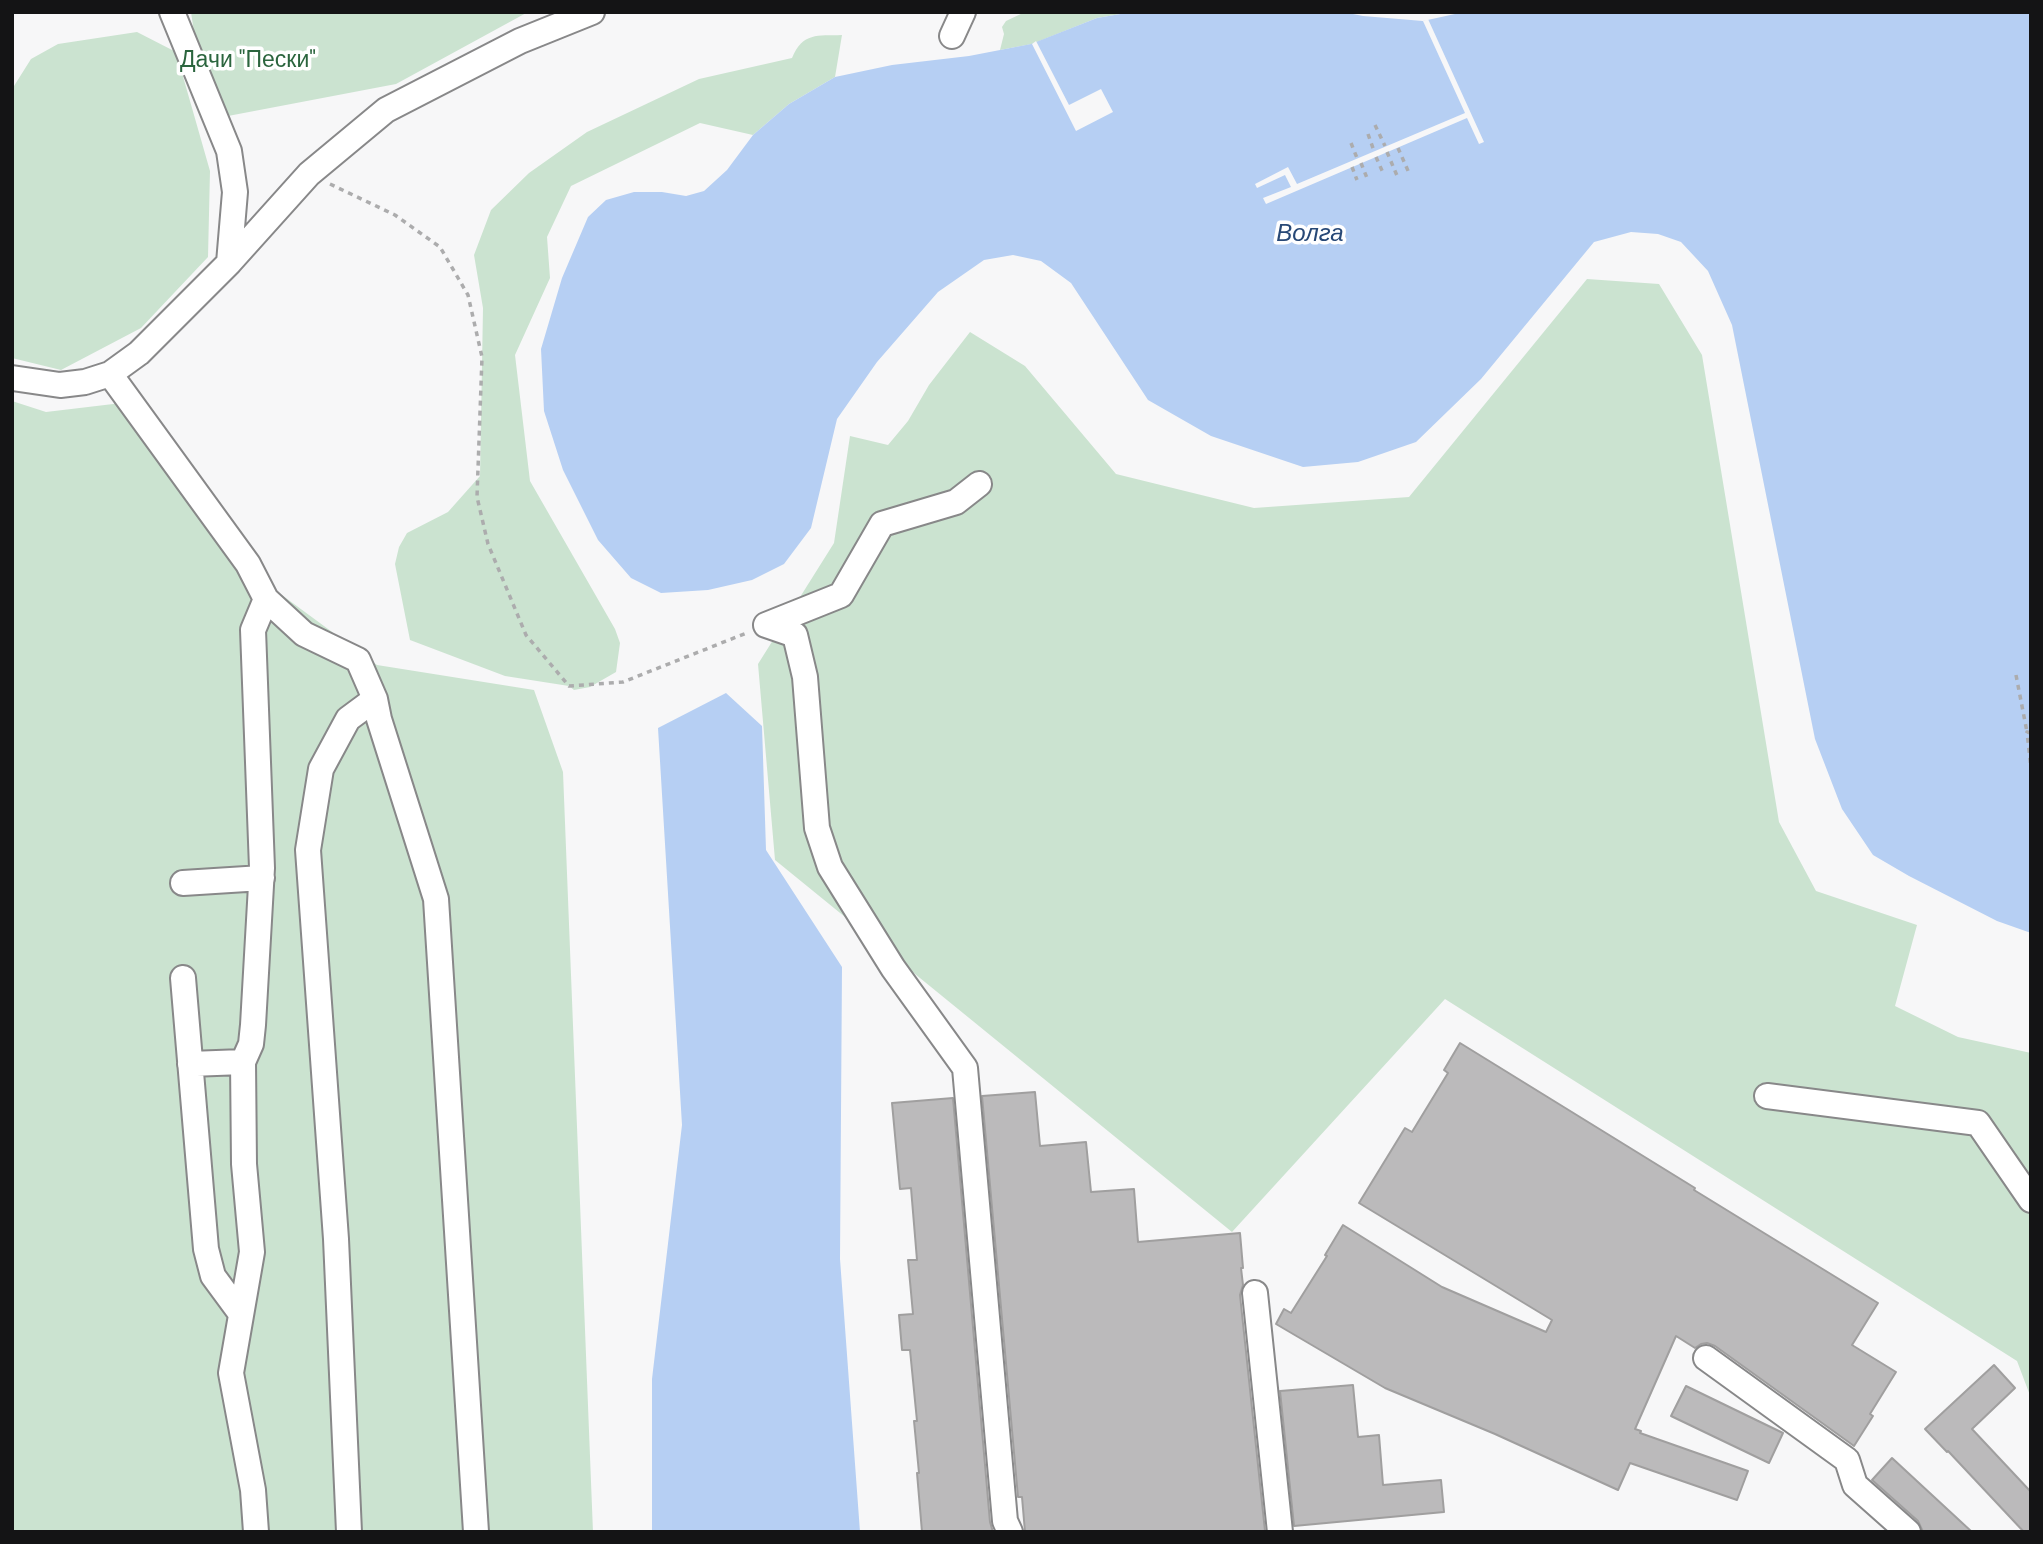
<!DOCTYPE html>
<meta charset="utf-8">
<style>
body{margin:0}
#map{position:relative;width:2043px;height:1544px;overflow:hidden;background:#f7f7f8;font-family:"DM Sans",sans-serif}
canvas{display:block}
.frame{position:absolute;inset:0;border:14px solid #141415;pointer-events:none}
</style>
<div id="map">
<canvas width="2043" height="1544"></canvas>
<div class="frame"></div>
</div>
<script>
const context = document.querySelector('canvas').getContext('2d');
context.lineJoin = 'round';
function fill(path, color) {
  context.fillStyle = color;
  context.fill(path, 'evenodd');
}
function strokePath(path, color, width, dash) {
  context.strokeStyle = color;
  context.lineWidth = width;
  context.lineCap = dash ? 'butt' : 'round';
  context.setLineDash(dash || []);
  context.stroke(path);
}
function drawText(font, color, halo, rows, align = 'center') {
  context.font = font + ' "DM Sans",sans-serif';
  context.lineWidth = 7;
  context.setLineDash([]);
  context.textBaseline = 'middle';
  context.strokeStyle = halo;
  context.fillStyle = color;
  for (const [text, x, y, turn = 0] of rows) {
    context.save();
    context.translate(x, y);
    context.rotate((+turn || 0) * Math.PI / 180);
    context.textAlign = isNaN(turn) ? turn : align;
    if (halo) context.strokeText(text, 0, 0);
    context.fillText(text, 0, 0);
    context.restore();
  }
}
const green = new Path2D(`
 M191 12H528L396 84 207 120Z
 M1025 12H1132L1097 18 1032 44 1000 50 1004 34 1002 27 1006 21Z
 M137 32 176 52 210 171 208 257 141 328 61 370 12 358V156L14 86 31 59 58 44Z
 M842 35 835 77 789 104 753 135 700 123 571 186 547 237 550 278 515 355 530 481 615 629 620 643 616 672 590 687 574 690 569 686 505 676 410 640 395 564 399 547 407 533 448 512 480 476 483 308 474 255 491 210 529 173 587 132 699 79 792 58C803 32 817 36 842 35Z
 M1587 279 1659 284 1702 355 1779 822 1816 891 1917 925 1895 1006 1958 1037 2031 1053V1398L2017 1361 1445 999 1232 1232 775 860 758 664 834 543 850 436 888 445 908 421 929 385 970 332 1025 366 1116 474 1254 508 1409 497Z
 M12 401 46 412 130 402 275 590 377 665 534 690 563 772 593 1532H12Z`);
const water = new Path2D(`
 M1132 12H1343L1363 16 1423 21 1464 12H2031V933L1997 921 1909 876 1873 855 1842 809 1815 739 1732 325 1708 271 1681 242 1658 234 1631 232 1594 242 1481 379 1416 442 1358 462 1303 467 1211 436 1148 400 1071 283 1041 261 1013 255 984 260 938 292 877 362 837 419 811 528 784 564 752 580 708 590 661 593 631 578 598 540 563 470 544 411 541 349 562 278 588 217 606 200 634 192H662L686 196 704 191 727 170 753 135 789 104 835 77 892 65 969 56 1031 44 1097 18Z
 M726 693 762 726 766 850 842 967 840 1259 860 1532H652V1379L682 1125 658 728Z`);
const pier = new Path2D(`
 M1428 19 1484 142 1479 144 1467 118 1266 204 1263 198 1291 187 1285 175 1257 188 1255 184 1288 167 1297 184 1465 113 1423 21Z
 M1036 41 1069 105 1101 89 1113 112 1076 131 1032 44Z`);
const building = new Path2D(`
 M1460 1043 1695 1188 1694 1190 1878 1303 1852 1345 1896 1372 1870 1414 1873 1416 1854 1446 1715 1346 1707 1343 1701 1344 1695 1348 1676 1336 1635 1429 1641 1431 1640 1433 1748 1471 1737 1500 1630 1463 1618 1490 1495 1434 1385 1388 1276 1324 1284 1309 1291 1313 1327 1256 1325 1255 1343 1225 1442 1287 1546 1332 1552 1320 1359 1203 1405 1128 1412 1132 1448 1073 1444 1070Z
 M1035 1092 1040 1146 1086 1142 1091 1192 1134 1189 1138 1242 1240 1233 1243 1268H1241L1243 1285 1240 1295 1265 1531 1025 1532 1022 1497H1018L982 1096Z
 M953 1098 990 1522 993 1532H922L917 1473H919L914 1421H917L910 1350H902L899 1315 913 1314 908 1260H917L911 1188 900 1189 892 1103Z
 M1994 1365 2015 1388 1972 1429 2031 1492V1532H2024L1948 1451 1947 1452 1925 1429Z
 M1353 1385 1358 1437 1379 1435 1383 1485 1441 1480 1444 1512 1294 1526 1280 1391Z
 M1686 1386 1783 1433 1769 1463 1671 1416Z
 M1892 1458 1972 1532H1923L1918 1521 1872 1480Z`);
const path = new Path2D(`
 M1375 125 1385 146
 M1368 134 1374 151
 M1351 143 1357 158
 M1398 148 1409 173
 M1387 152 1398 178
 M1376 157 1384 175
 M1361 163 1367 178
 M1352 167 1357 180
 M330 184 395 215 440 247 468 295 482 357 477 497 488 544 526 635 569 686 623 682 749 632
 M2016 675 2027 732
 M2031 733 2027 732 2031 768`);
const minor = new Path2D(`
 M172 12 229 151 235 192 229 263
 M952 36 963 12
 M110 374 248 564 266 599 304 634 358 660 375 699 379 719 436 899 476 1532
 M12 378 60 385 85 382 110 374 139 353 229 263 309 174 386 110 520 41 592 12
 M766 625 795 635 805 677 817 828 830 867 893 968 965 1068 1005 1521 1010 1532
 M766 625 841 595 882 524 956 502 979 484
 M183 883 262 878
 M183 978 206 1249 213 1276 241 1314
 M190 1064 243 1062
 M1767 1096 1978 1123 2031 1200
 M1255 1293 1280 1532
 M1706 1358 1847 1460 1855 1485 1908 1532
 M256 1532 253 1490 231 1373 252 1252 244 1164 243 1062 251 1044 253 1025 262 868 253 630 266 599
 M349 1532 336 1239 308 850 321 769 348 719 375 699`);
const parkNames = [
 ["Дачи \"Пески\"",248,61]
];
const waterNames = [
 ["Волга",1310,235]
];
fill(green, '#cbe3d0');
fill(water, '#b6cff3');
fill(pier, '#f7f7f8');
fill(building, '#bbbabb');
strokePath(building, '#a09f9f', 2);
strokePath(minor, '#888889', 28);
strokePath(path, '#acacad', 3.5, [5, 5]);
strokePath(minor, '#fff', 24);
drawText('23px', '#2b653e', '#fff', parkNames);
drawText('italic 24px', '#274876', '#fff', waterNames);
</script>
